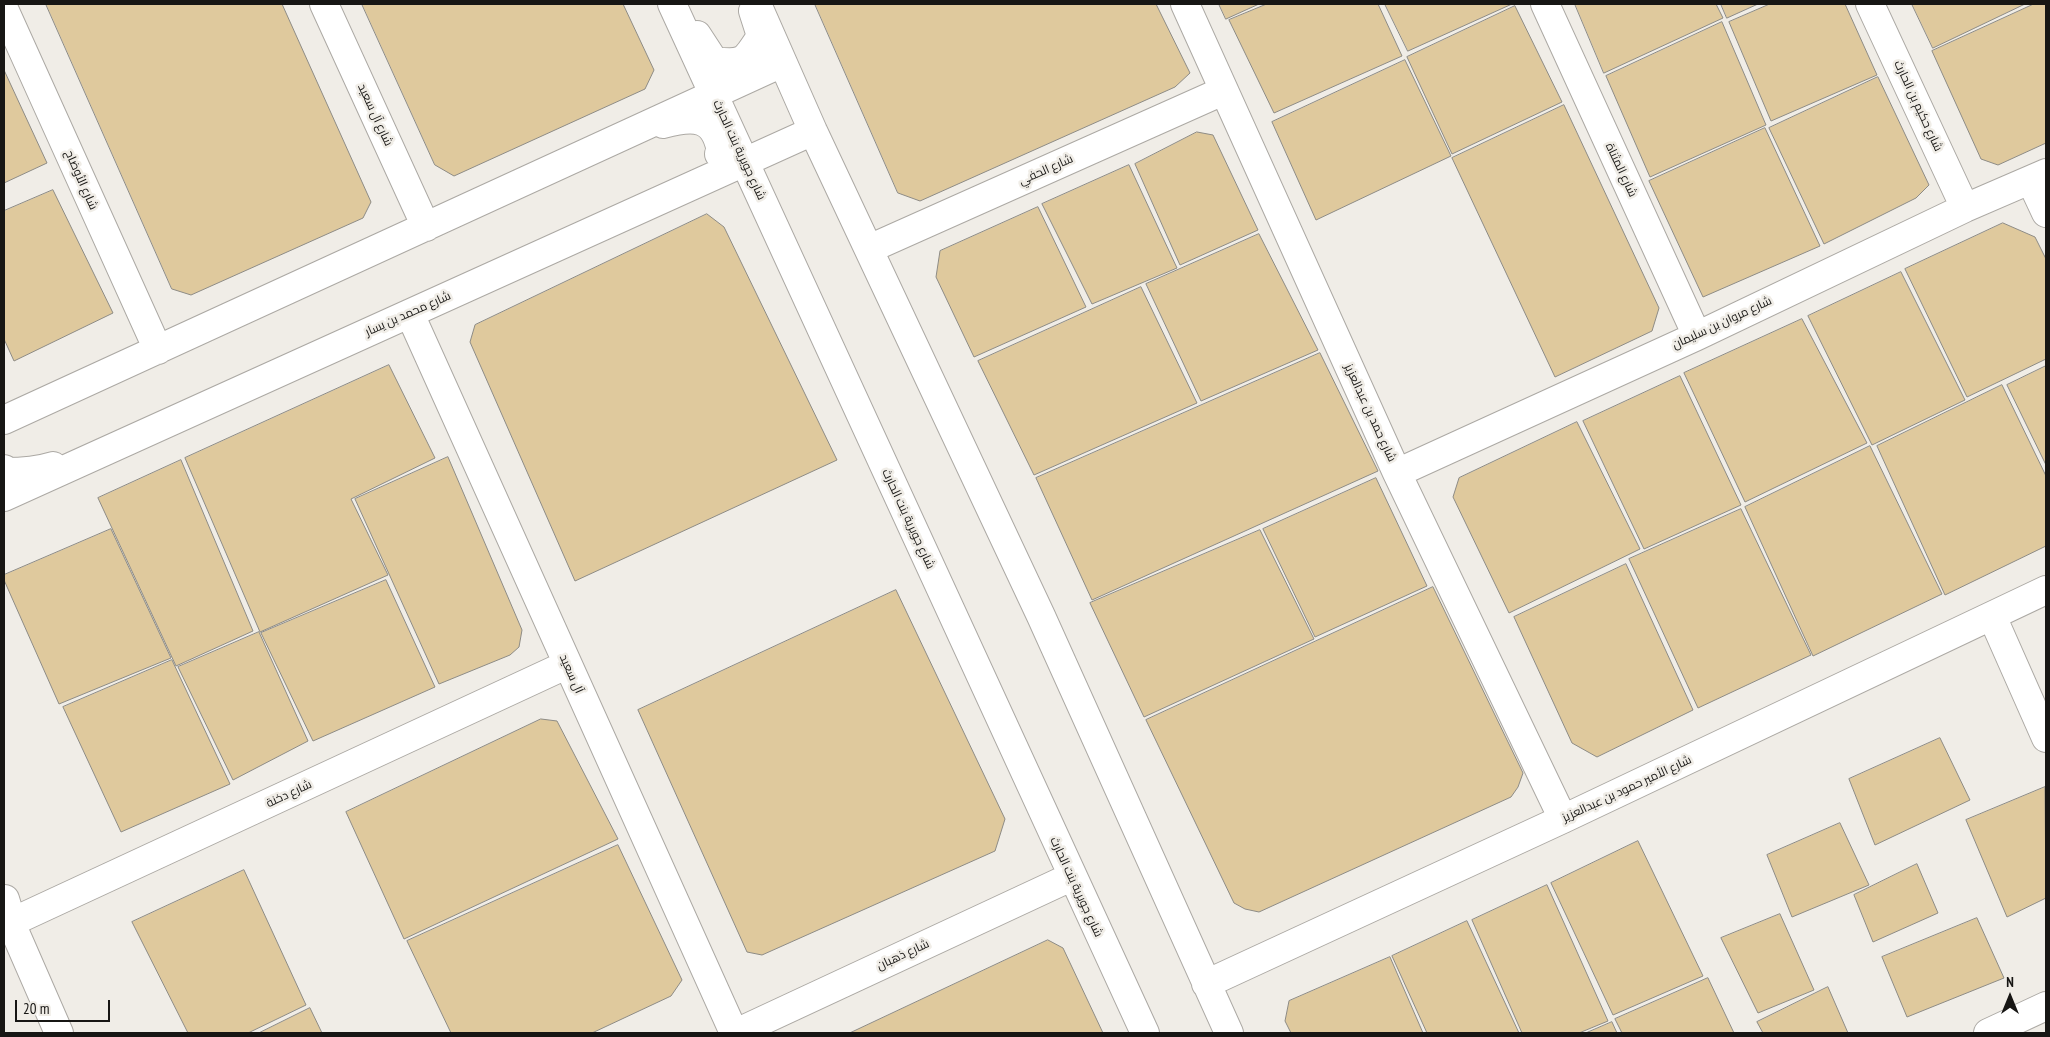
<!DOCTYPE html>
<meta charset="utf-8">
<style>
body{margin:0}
#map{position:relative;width:2050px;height:1037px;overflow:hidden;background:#f0ede7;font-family:"PT Sans Narrow",sans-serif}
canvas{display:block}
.frame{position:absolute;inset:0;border:5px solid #171614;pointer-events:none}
.north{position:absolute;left:1985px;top:972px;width:50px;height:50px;-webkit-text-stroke:4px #f0ede7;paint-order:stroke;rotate:0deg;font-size:14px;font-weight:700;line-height:20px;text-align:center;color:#171614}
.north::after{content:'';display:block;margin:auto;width:18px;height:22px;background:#171614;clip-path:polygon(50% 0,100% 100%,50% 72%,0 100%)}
.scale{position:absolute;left:15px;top:1000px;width:95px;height:22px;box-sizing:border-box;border:2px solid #171614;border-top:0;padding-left:6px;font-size:15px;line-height:18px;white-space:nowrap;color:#171614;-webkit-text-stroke:4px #f0ede7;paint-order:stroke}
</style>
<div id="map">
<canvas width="2050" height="1037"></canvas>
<div class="frame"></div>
<div class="north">N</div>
<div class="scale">20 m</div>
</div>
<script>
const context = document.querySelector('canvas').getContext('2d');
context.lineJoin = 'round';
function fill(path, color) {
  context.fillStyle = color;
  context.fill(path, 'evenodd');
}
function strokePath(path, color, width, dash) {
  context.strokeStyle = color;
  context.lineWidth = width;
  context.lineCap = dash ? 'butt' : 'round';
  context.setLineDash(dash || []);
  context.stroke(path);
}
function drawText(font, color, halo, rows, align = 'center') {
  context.font = font + ' "PT Sans Narrow",Cairo,sans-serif';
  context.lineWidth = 5;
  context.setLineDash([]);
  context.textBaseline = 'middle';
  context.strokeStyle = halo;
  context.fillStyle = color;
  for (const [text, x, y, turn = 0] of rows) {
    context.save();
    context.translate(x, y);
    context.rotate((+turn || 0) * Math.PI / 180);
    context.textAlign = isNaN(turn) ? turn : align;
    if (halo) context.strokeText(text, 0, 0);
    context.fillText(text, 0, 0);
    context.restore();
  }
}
const building = new Path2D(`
 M46 4H282L371 202 363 218 191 295 172 289Z
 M362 4H623L654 70 645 89 454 176 435 165Z
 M815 4H1156L1190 73 1175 87 920 201 898 193Z
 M1219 4H1259L1226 19Z
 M1267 4H1378L1402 56 1274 113 1229 20Z
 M1385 4H1512L1408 51Z
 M1575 4H1716L1723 18 1604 73Z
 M1721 4H1758L1727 18Z
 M1770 4H1845L1877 75 1771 121 1729 22Z
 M1912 4H2025L1933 48Z
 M2034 4H2046V143L1998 165 1981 159 1932 51Z
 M1515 6 1562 102 1452 154 1407 57Z
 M1722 22 1766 125 1650 177 1606 76Z
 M1405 60 1451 156 1316 220 1272 122Z
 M4 70 47 163 4 183Z
 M1878 77 1929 185 1916 198 1824 244 1769 128Z
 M1564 105 1659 308 1652 331 1555 377 1452 158Z
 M1765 128 1820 246 1703 297 1649 181Z
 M1197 132 1213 135 1258 230 1180 265 1135 164Z
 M1129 165 1177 268 1092 304 1042 204Z
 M53 190 113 313 14 361 4 339V211Z
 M1038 207 1086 307 974 357 936 277 940 251Z
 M707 214 724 227 837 460 575 581 470 342 475 325Z
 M2003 223 2035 237 2046 259V359L1967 397 1905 269Z
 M1259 234 1318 350 1201 401 1146 284Z
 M1901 272 1965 400 1872 445 1808 316Z
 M1141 287 1197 403 1034 475 978 361Z
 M1802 319 1867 443 1745 502 1684 373Z
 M1320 353 1378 471 1092 600 1036 478Z
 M389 365 435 458 351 499 388 575 260 632 185 458Z
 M2046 366V465L2007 385Z
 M1680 376 1741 505 1644 549 1583 421Z
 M2002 385 2046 476V546L1945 595 1877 446Z
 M1577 422 1640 549 1509 613 1453 497 1459 478Z
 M1870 446 1942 594 1813 656 1745 507Z
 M448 457 522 630 519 647 510 655 439 684 355 499Z
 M181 460 253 631 176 666 98 498Z
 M1376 478 1427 586 1315 637 1263 529Z
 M1741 509 1811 655 1698 708 1629 559Z
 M111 529 171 658 59 704 4 580V575Z
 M1260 530 1314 639 1144 717 1090 603Z
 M1626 564 1693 710 1597 757 1572 743 1514 617Z
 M386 580 435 687 313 741 261 633Z
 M1433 587 1523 773 1518 787 1511 797 1259 912 1245 909 1234 903 1146 720Z
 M896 590 1005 819 995 851 762 955 747 952 638 710Z
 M259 632 308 741 233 780 178 667Z
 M172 660 230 784 121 832 63 707Z
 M541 719 557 721 618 839 404 939 346 812Z
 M1940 738 1970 800 1875 845 1849 779Z
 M2045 787 2046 898 2007 917 1966 820Z
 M1840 823 1869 885 1792 917 1767 855Z
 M1638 841 1703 976 1613 1015 1551 883Z
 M618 845 682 980 671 996 592 1033H451L407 941Z
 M1917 864 1938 913 1873 942 1854 895Z
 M244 870 306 1005 248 1033H188L132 922Z
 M1547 885 1608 1021 1579 1033H1522L1472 920Z
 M1780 914 1814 990 1758 1013 1721 938Z
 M1977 918 2004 978 1907 1017 1882 957Z
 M1467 921 1519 1033H1427L1392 956Z
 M1048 940 1063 948 1103 1033H850Z
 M1390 957 1423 1033H1291L1285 1021 1289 1001Z
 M1708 978 1734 1033H1622L1615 1019Z
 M1828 987 1848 1033H1763L1757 1022Z
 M310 1008 322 1033H259Z
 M1612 1022 1617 1033H1586Z`);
const minor = new Path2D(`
 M324 4 426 227
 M672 4 1145 1033
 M757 4 813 131 1041 616 1229 1033
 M1185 4 1397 473 1563 819
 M1545 4 1697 336
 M1870 4 1965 208
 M4 9 158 350
 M697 35 714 61C744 65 745 61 761 36L753 11
 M663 124C693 116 715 115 721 152L719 154
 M2031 181 2046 213
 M869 249 1223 91
 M410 314 734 1033
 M4 420 782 63
 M4 469 5 472C22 472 37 471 53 466
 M1397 473 1697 336 1965 208 2046 173
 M4 497 813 131
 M1992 616 2046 738
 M5 899 12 922 566 665
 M1206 984 1563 819 2046 590
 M736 1033 1071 877
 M1988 1033 2046 1006`);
const major = new Path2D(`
 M4 907 59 1033`);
const streetNames = [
 ["شارع حكيم بن الحارث",1918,106,65],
 ["شارع آل سعيد",375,115,65],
 ["شارع جويرية بنت الحارث",739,150,65],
 ["شارع الحفي",1046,170,-24],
 ["شارع المثناة",1621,170,65],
 ["شارع الأوضاح",81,180,66],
 ["شارع محمد بن يسار",408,314,-24],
 ["شارع مروان بن سليمان",1722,323,-25],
 ["شارع حمد بن عبدالعزيز",1370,413,65],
 ["شارع جويرية بنت الحارث",908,519,65],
 ["آل سعيد",571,674,66],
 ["شارع الأمير حمود بن عبدالعزيز",1627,789,-25],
 ["شارع دخنة",289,794,-25],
 ["شارع جويرية بنت الحارث",1076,887,65],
 ["شارع ذهبان",903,955,-25]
];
fill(building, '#dfc99d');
strokePath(building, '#8d8b85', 1);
strokePath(minor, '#aca9a4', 30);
strokePath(major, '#aca9a4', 30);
strokePath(minor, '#fff', 28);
strokePath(major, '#fff', 28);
drawText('12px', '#171614', '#f0ede7', streetNames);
</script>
